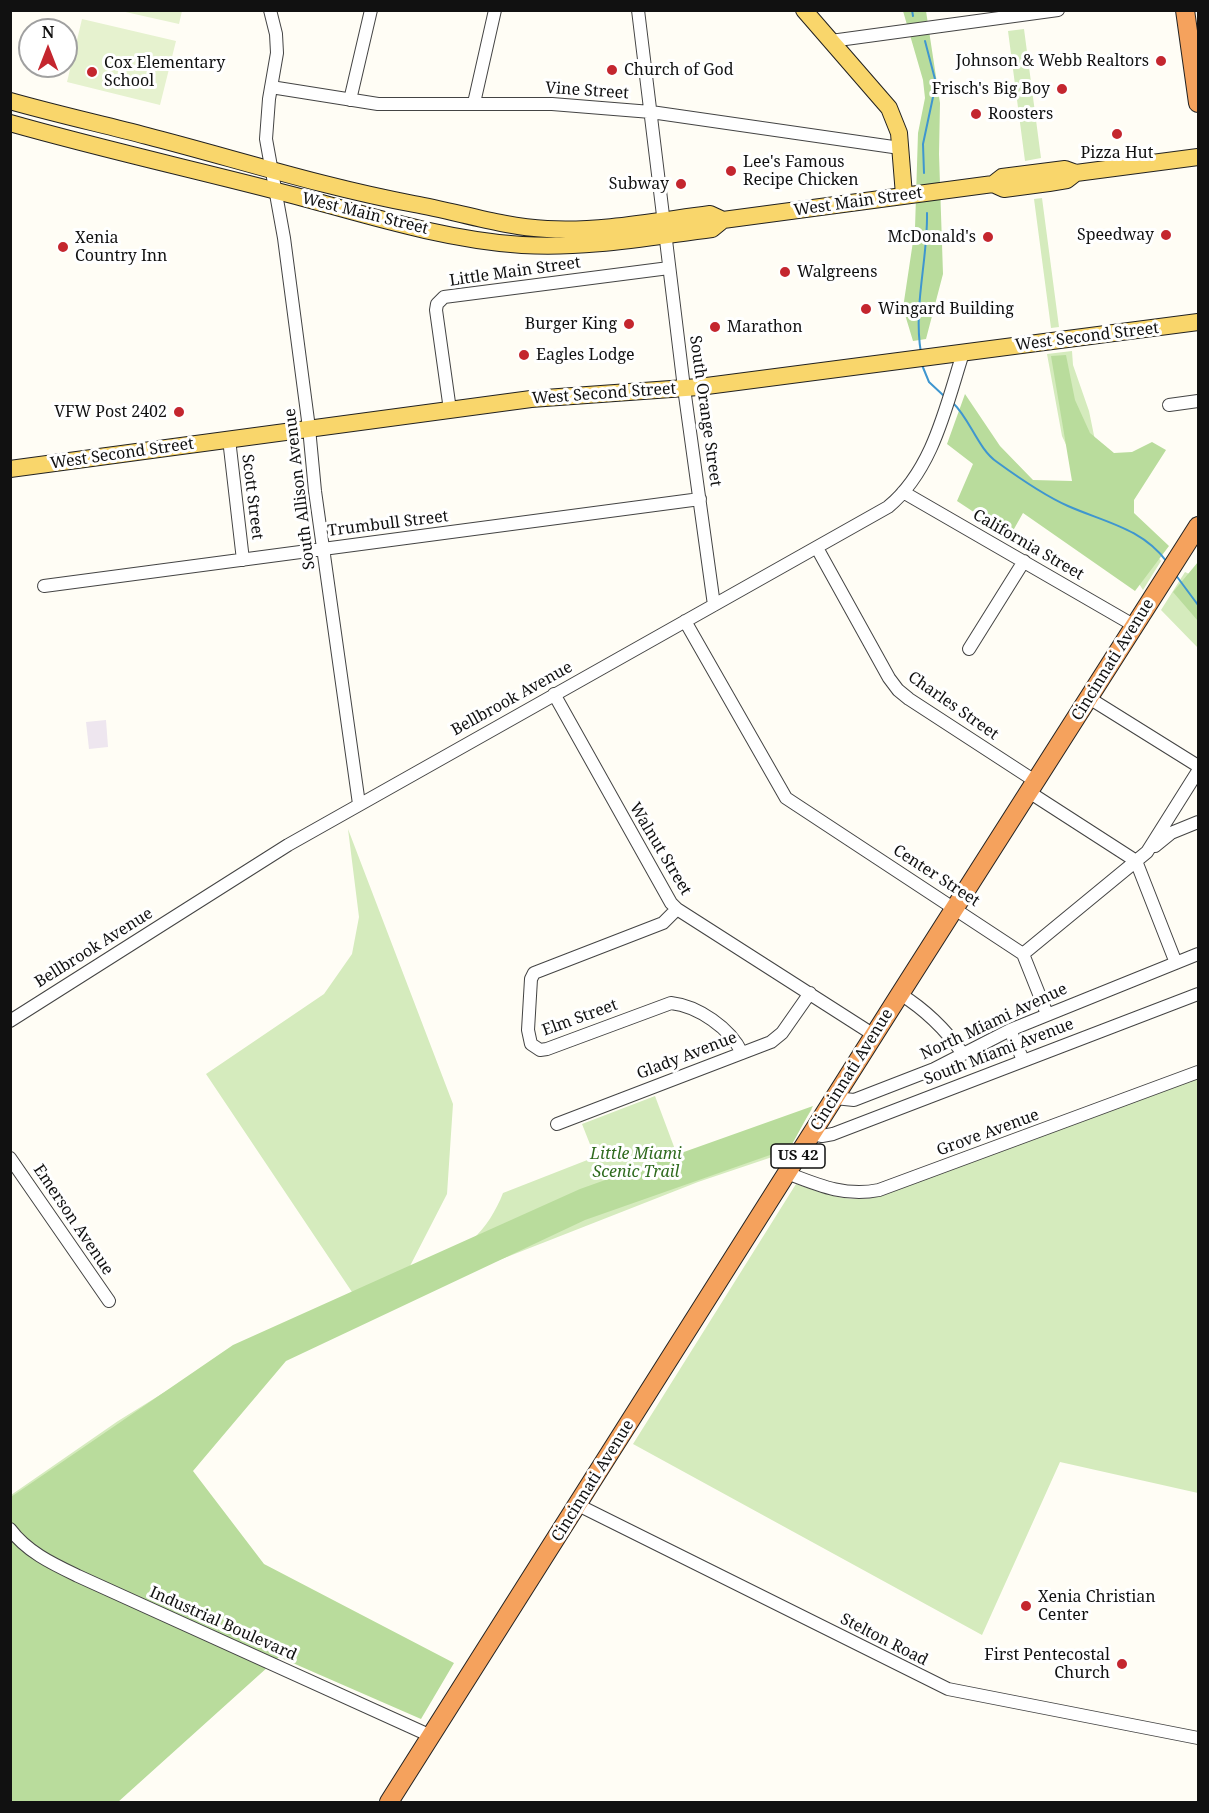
<!DOCTYPE html>
<style>
body{margin:0}
#map{position:relative;width:1209px;height:1813px;overflow:hidden;background:#fffdf5;font-family:"Noto Serif",serif}
canvas{display:block}
.frame{position:absolute;inset:0;border:12px solid #111;pointer-events:none}
.north{position:absolute;left:18px;top:18px;width:60px;height:60px;box-sizing:border-box;background:#fff;border:2px solid #a0a0a0;border-radius:50%;rotate:0deg;font-size:16px;font-weight:700;line-height:24px;text-align:center;color:#111}
.north::after{content:'';display:block;margin:auto;width:21px;height:27px;background:#c4262e;clip-path:polygon(50% 0,100% 100%,50% 72%,0 100%)}
</style>
<div id="map">
<canvas width="1209" height="1813"></canvas>
<div class="frame"></div>
<div class="north">N</div>
</div>
<script>
const context = document.querySelector('canvas').getContext('2d');
context.lineJoin = 'round';
function fill(path, color) {
  context.fillStyle = color;
  context.fill(path, 'evenodd');
}
function strokePath(path, color, width, dash) {
  context.strokeStyle = color;
  context.lineWidth = width;
  context.lineCap = dash ? 'butt' : 'round';
  context.setLineDash(dash || []);
  context.stroke(path);
}
function drawText(font, color, halo, rows, align = 'center') {
  context.font = font + ' "Noto Serif",serif';
  context.lineWidth = 6;
  context.setLineDash([]);
  context.textBaseline = 'middle';
  context.strokeStyle = halo;
  context.fillStyle = color;
  for (const [text, x, y, turn = 0] of rows) {
    context.save();
    context.translate(x, y);
    context.rotate((+turn || 0) * Math.PI / 180);
    context.textAlign = isNaN(turn) ? turn : align;
    if (halo) context.strokeText(text, 0, 0);
    context.fillText(text, 0, 0);
    context.restore();
  }
}
const industrial = new Path2D(`
 M106 720 108 747 89 749 86 722Z`);
const green = new Path2D(`
 M1024 29 1041 158 1025 161 1008 31Z
 M1042 198 1059 327 1051 328 1034 199Z
 M1072 351 1073 365 1089 411 1097 450 1127 515 1161 561 1143 590 1107 533 1062 436 1047 354Z
 M1185 572 1198 578V648L1161 610Z
 M348 829 453 1104 447 1194 410 1266 399 1271 472 1240C486 1227 496 1211 503 1193L595 1157 582 1124 655 1096 679 1160 812 1109 784 1153 698 1182 461 1275 324 1336 11 1525V1495L118 1421 168 1390 352 1292 206 1074 324 994 352 954 359 917Z
 M1198 1078V1493L1060 1462 982 1635 633 1444 796 1184C822 1193 844 1202 872 1198Z`);
const forest = new Path2D(`
 M903 11H926L940 103 939 154 943 274 926 339 913 341 903 308 915 228 918 133 925 98 923 80Z
 M1066 355 1075 400 1090 433 1114 453 1132 452 1152 442 1166 450 1134 500V513L1169 546 1135 591 1023 513 1010 536 957 501 973 464 947 444 965 394 1000 446 1033 480 1072 481 1051 356Z
 M1198 562V621L1173 592Z
 M813 1106 790 1148 585 1220 286 1361 193 1471 264 1564 454 1663 421 1719 279 1657 118 1802H11V1497L233 1345 580 1189Z`);
const pitch = new Path2D(`
 M121 11H182L179 24Z
 M82 19 176 41 160 105 67 82Z`);
const stream = new Path2D(`
 M912 10 913 16
 M924 173 923 144 936 83 925 41
 M921 353C913 307 928 259 927 213
 M922 365 929 382 944 396
 M953 403C970 419 978 449 997 462 1019 478 1043 495 1068 506 1104 522 1142 528 1167 562
 M1175 574 1198 605`);
const minor = new Path2D(`
 M270 10 276 34 277 53 269 99 266 139 284 238 309 428 315 491 359 804
 M638 10 684 388 714 605
 M831 41 1058 10
 M271 87 378 104H552L651 112 900 148
 M350 100 371 10
 M474 103 495 10
 M1169 405 1198 401
 M450 410 436 310 437 304 444 297 669 268
 M229 439 243 560
 M903 492 1135 626
 M817 548 889 678 898 690 909 699 1035 781
 M44 586 700 499
 M685 621 786 798 1023 954 1047 1014
 M969 649 1024 561
 M554 694 671 903 677 909 874 1035
 M1089 698 1198 766
 M1029 792 1136 861 1176 963
 M1155 846 1171 833 1198 822
 M677 909 663 923 534 973 531 979 528 1030 531 1044 540 1050 547 1049 671 1003C698 1006 730 1028 742 1053
 M1023 954 1147 852 1198 771
 M900 994C926 1010 946 1030 963 1054
 M10 1021 288 845 888 507C933 470 946 406 963 353
 M1010 1030 1023 1060
 M835 1098 854 1100 934 1069 1010 1030 1198 954
 M557 1124 771 1042 782 1033 810 993
 M811 1134 822 1136 833 1134 1198 994
 M10 1158 109 1301
 M787 1173C818 1185 845 1197 879 1190L1198 1072
 M578 1505 948 1689 1198 1738
 M10 1529C27 1552 53 1564 78 1576L431 1736`);
const major = new Path2D(`
 M804 10 889 108 899 133 904 195
 M10 101C56 114 101 124 147 136 236 159 323 187 414 204 459 212 502 227 547 229 601 232 656 221 710 214L723 220 993 184 1002 177 1065 169 1076 173 1198 157
 M10 123C105 150 201 171 296 196 370 216 446 240 522 245 586 249 649 237 712 229L723 220
 M993 184 1004 189 1049 183 1067 180 1076 173
 M10 469 531 399 699 387 1198 322`);
const highway = new Path2D(`
 M1185 10 1198 103
 M389 1802 900 994 1198 526`);
const markers = [
 [1161,61,6,"#c4262e"],
 [612,70,6,"#c4262e"],
 [92,72,6,"#c4262e"],
 [1062,89,6,"#c4262e"],
 [976,114,6,"#c4262e"],
 [1117,134,6,"#c4262e"],
 [731,171,6,"#c4262e"],
 [681,184,6,"#c4262e"],
 [1166,235,6,"#c4262e"],
 [988,237,6,"#c4262e"],
 [63,247,6,"#c4262e"],
 [785,272,6,"#c4262e"],
 [866,309,6,"#c4262e"],
 [629,324,6,"#c4262e"],
 [715,327,6,"#c4262e"],
 [524,355,6,"#c4262e"],
 [179,412,6,"#c4262e"],
 [1026,1606,6,"#c4262e"],
 [1122,1664,6,"#c4262e"]
];
const shields = [
 [798,1156,54]
];
const shieldNames = [
 ["US 42",798,1156]
];
const poiNames = [
 ["Johnson & Webb Realtors",1149,61,"right"],
 ["Cox Elementary",104,63],
 ["School",104,81],
 ["Church of God",624,70],
 ["Frisch's Big Boy",1050,89,"right"],
 ["Roosters",988,114],
 ["Pizza Hut",1117,153,"center"],
 ["Lee's Famous",743,162],
 ["Recipe Chicken",743,180],
 ["Subway",669,184,"right"],
 ["Speedway",1154,235,"right"],
 ["McDonald's",976,237,"right"],
 ["Xenia",75,238],
 ["Country Inn",75,256],
 ["Walgreens",797,272],
 ["Wingard Building",878,309],
 ["Burger King",617,324,"right"],
 ["Marathon",727,327],
 ["Eagles Lodge",536,355],
 ["VFW Post 2402",167,412,"right"],
 ["Xenia Christian",1038,1597],
 ["Center",1038,1615],
 ["First Pentecostal",1110,1655,"right"],
 ["Church",1110,1673,"right"]
];
const streetNames = [
 ["Vine Street",587,91,4],
 ["West Main Street",858,202,-8],
 ["West Main Street",365,214,14],
 ["Little Main Street",515,272,-8],
 ["West Second Street",1087,337,-7],
 ["West Second Street",604,394,-4],
 ["South Orange Street",705,411,82],
 ["West Second Street",122,454,-8],
 ["South Allison Avenue",300,489,-97],
 ["Scott Street",252,497,83],
 ["Trumbull Street",388,524,-7],
 ["California Street",1028,545,30],
 ["Cincinnati Avenue",1113,660,-58],
 ["Bellbrook Avenue",512,699,-29],
 ["Charles Street",953,706,35],
 ["Walnut Street",660,849,59],
 ["Center Street",936,876,33],
 ["Bellbrook Avenue",94,948,-32],
 ["Elm Street",580,1018,-20],
 ["North Miami Avenue",994,1022,-25],
 ["South Miami Avenue",999,1052,-21],
 ["Glady Avenue",687,1056,-21],
 ["Cincinnati Avenue",852,1070,-58],
 ["Grove Avenue",988,1133,-20],
 ["Emerson Avenue",73,1220,56],
 ["Cincinnati Avenue",593,1481,-58],
 ["Industrial Boulevard",223,1624,24],
 ["Stelton Road",884,1640,27]
];
const parkNames = [
 ["Little Miami",636,1154],
 ["Scenic Trail",636,1172]
];
fill(industrial, '#eee6ef');
fill(green, '#d5ebbd');
fill(forest, '#b9dc9c');
fill(pitch, '#e6f2cf');
strokePath(stream, '#3f96cf', 2);
strokePath(minor, '#444', 14);
strokePath(major, '#222', 18);
strokePath(highway, '#222', 20);
strokePath(minor, '#fff', 12);
strokePath(major, '#f9d66b', 16);
strokePath(highway, '#f5a25d', 18);
for (const [x, y, r, color] of markers) {
  const dot = new Path2D();
  dot.arc(x, y, r, 0, 2 * Math.PI);
  context.fillStyle = color;
  context.fill(dot);
  strokePath(dot, '#fff', 2);
}
for (const [x, y, w] of shields) {
  const box = new Path2D();
  box.roundRect(x - w / 2, y - 12, w, 24, 4.5);
  context.fillStyle = '#fff';
  context.fill(box);
  strokePath(box, '#111', 1.5);
}
drawText('bold 15px', '#111', null, shieldNames);
drawText('16px', '#111', '#fff', poiNames, 'left');
drawText('16px', '#111', '#fff', streetNames);
drawText('italic 16px', '#2f6b1f', '#fff', parkNames);
</script>
